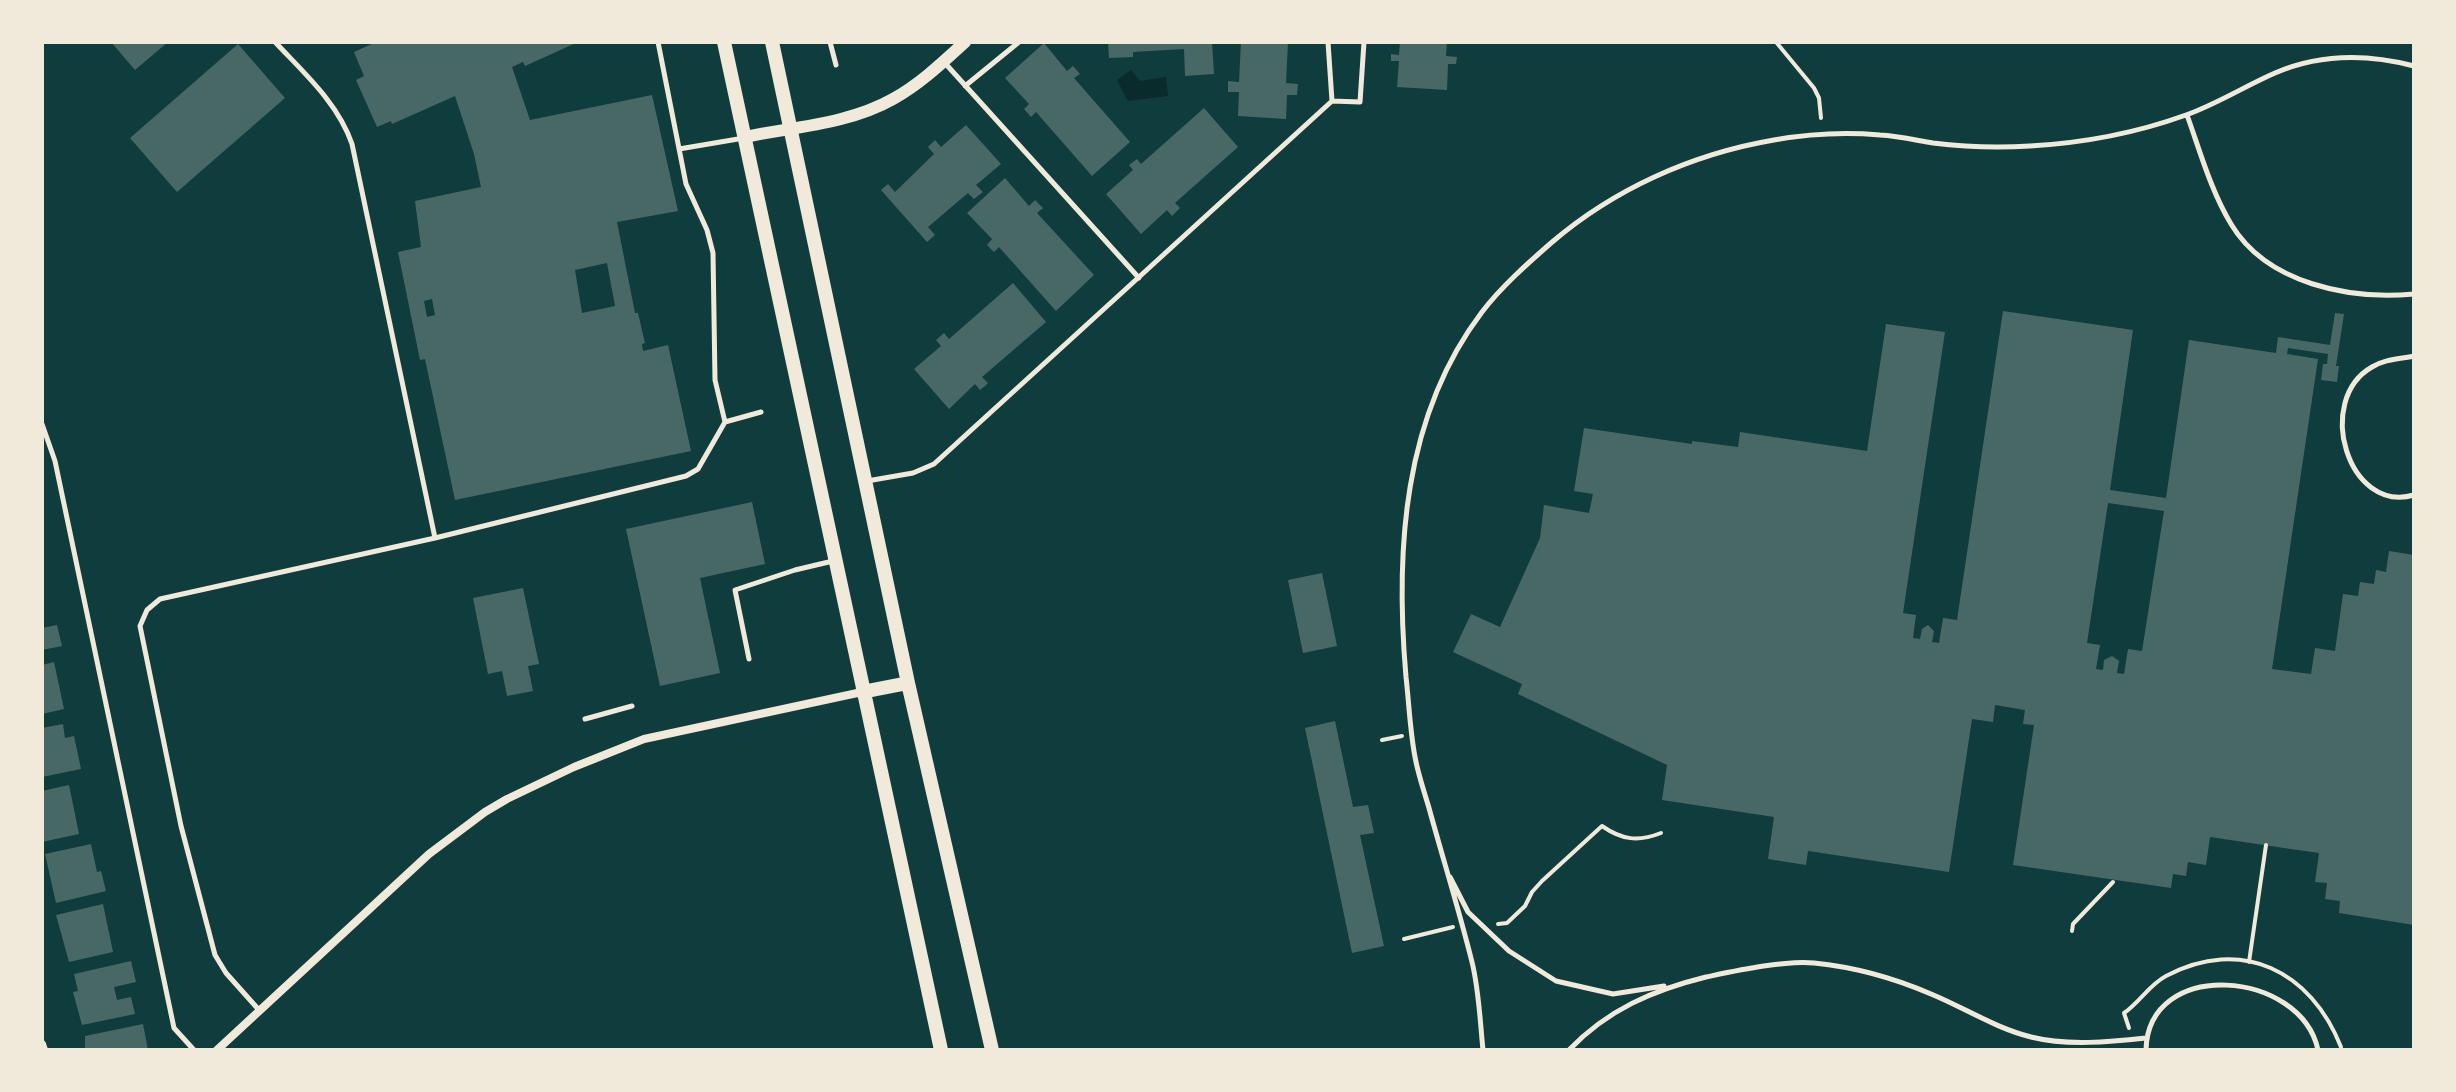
<!DOCTYPE html>
<style>
body{margin:0}
#map{position:relative;width:2456px;height:1092px;overflow:hidden;background:#0f3d3e;font-family:"PT Sans Narrow",sans-serif}
canvas{display:block}
.frame{position:absolute;inset:0;border:44px solid #f1e9da;pointer-events:none}
</style>
<div id="map">
<canvas width="2456" height="1092"></canvas>
<div class="frame"></div>
</div>
<script>
const context = document.querySelector('canvas').getContext('2d');
context.lineJoin = 'round';
function fill(path, color) {
  context.fillStyle = color;
  context.fill(path, 'evenodd');
}
function strokePath(path, color, width, dash) {
  context.strokeStyle = color;
  context.lineWidth = width;
  context.lineCap = dash ? 'butt' : 'round';
  context.setLineDash(dash || []);
  context.stroke(path);
}
const water = new Path2D(`
 M1131 70 1140 81 1166 77 1168 96 1128 101 1117 80Z`);
const building = new Path2D(`
 M111 42H168L135 70Z
 M376 42H578L525 66 523 62 512 67 530 120 652 95 678 211 617 222 635 313H638L645 343 642 344 643 351 668 345 691 451 455 500 425 359 420 360 398 252 421 247 415 201 481 187 474 154 455 96 392 124 391 121 377 127 356 80 364 76 354 52ZM607 263 615 306 582 313 575 270ZM432 299 435 315 427 317 424 301Z
 M1108 42H1212L1214 74 1185 76 1184 49 1133 52V57L1109 58Z
 M1241 42H1288L1286 83 1298 84 1297 95H1287L1286 119 1238 116 1239 92H1228V81L1239 82Z
 M1400 42H1447L1446 56 1457 57 1456 64H1448L1447 90 1397 87 1399 61H1391V54L1399 55Z
 M1044 43 1067 71 1073 66 1080 74 1074 78 1130 142 1092 176 1036 112 1031 117 1024 109 1029 104 1005 78Z
 M238 44 285 98 177 192 130 138Z
 M1204 108 1238 147 1175 203 1180 208 1172 216 1167 210 1141 234 1106 194 1133 170 1129 165 1137 159 1141 164Z
 M966 125 1001 164 976 185 983 192 974 199 968 193 928 227 935 235 927 242 881 190 888 184 895 192 934 154 928 147 935 140 941 147Z
 M1005 178 1029 206 1035 200 1043 208 1037 213 1094 275 1056 311 999 247 994 252 987 245 992 239 967 213Z
 M1013 283 1046 322 982 377 988 383 985 386 980 390 975 384 949 409 914 369 941 346 936 340 944 333 949 339Z
 M2003 311 2133 330 2110 490 2166 498 2189 340 2276 353 2278 337 2330 345 2335 313 2344 314 2336 366H2339L2337 382 2321 380 2323 364H2327L2328 354 2288 348 2287 354 2318 359 2272 669 2311 674 2315 648 2335 651 2343 594 2358 596 2360 582 2374 584 2376 570 2386 572 2389 551 2414 555V925L2339 913 2340 901 2325 899 2327 883 2315 882 2319 853 2284 848 2210 837 2206 865 2188 862 2186 876 2173 874 2171 888 2013 865 2034 725 2023 724 2025 710 1995 705 1993 722 1972 719 1949 872 1808 851 1806 865 1768 859 1774 817 1662 800 1667 765 1518 694 1522 684 1453 652 1471 614 1500 627 1540 538 1544 505 1589 513 1593 494 1574 491 1584 428 1692 444V441L1738 447 1740 432 1867 451 1886 324 1945 332 1903 613 1916 615 1913 638 1920 639 1922 629 1928 625 1934 631 1932 642 1939 643 1943 618 1957 620ZM2108 503 2164 511 2142 651 2128 649 2124 674 2117 673 2119 661 2112 656 2104 660 2103 670 2096 669 2100 645 2087 643Z
 M752 502 765 564 700 578 720 673 660 686 626 529Z
 M1322 573 1337 646 1303 653 1288 580Z
 M523 588 539 664 528 666 533 691 507 696 502 671 488 674 473 598Z
 M57 625 62 646 42 650V628Z
 M54 662 64 709 42 714V665Z
 M1335 721 1353 807 1368 805 1374 833 1360 835 1384 946 1352 953 1305 728Z
 M63 724 65 738 74 736 81 769 42 777V728Z
 M69 785 79 834 42 842V791Z
 M91 844 97 872 101 871 106 891 56 903 45 854Z
 M103 904 113 952 69 962 56 915Z
 M131 961 136 982 114 987 117 1000 131 997 135 1014 82 1025 73 992 78 991 74 974Z
 M143 1024 148 1050H85V1036Z`);
const path = new Path2D(`
 M1776 42 1814 88 1819 98 1821 118
 M1382 740 1402 736
 M1498 924 1507 923 1525 906 1532 892 1542 881 1602 826C1622 840 1638 842 1661 833
 M2072 931 2073 924 2113 882
 M1404 939 1453 927
 M2249 962 2266 845
 M2129 1028 2124 1013C2140 1002 2149 985 2166 976 2242 936 2311 971 2341 1047`);
const service = new Path2D(`
 M275 42C304 73 338 103 352 144L435 538 686 476 698 469 725 422 761 412
 M658 42 686 184 707 230 713 253 715 380 725 422
 M830 42 836 65
 M944 62 1139 278
 M965 86 1019 42
 M1332 101 1360 102 1364 42
 M2187 115C2200 151 2211 191 2231 224 2267 284 2350 300 2414 294
 M679 149 744 138
 M2414 356C2400 359 2385 359 2372 367 2314 400 2348 514 2414 495
 M42 424 55 461 174 1028 194 1050
 M867 481 913 473 934 464 1332 101 1328 42
 M749 659 735 590 795 570 833 561
 M585 719 632 706
 M1450 877 1468 912 1509 951 1556 981 1613 994 1664 986
 M259 1010 226 973 215 955 181 826 140 626 147 610 160 599 435 538
 M1483 1050C1480 1021 1479 990 1472 962 1459 910 1443 859 1429 808 1424 791 1418 774 1415 757 1410 731 1409 703 1406 677 1395 551 1403 416 1482 312 1501 287 1527 264 1551 243 1614 189 1692 154 1774 140 1808 134 1846 132 1880 135 1898 136 1915 140 1933 143 1965 147 1998 148 2030 146 2084 143 2136 133 2186 115 2217 104 2245 86 2275 73 2319 54 2368 54 2414 66
 M1569 1050C1607 1010 1653 990 1706 977 1735 971 1785 960 1814 963 1854 967 1894 978 1931 994 1965 1008 1995 1028 2031 1037 2067 1046 2110 1042 2146 1038
 M2146 1050C2148 957 2301 970 2318 1050`);
const minor = new Path2D(`
 M42 1044 44 1050
 M217 1050 429 854 485 812 507 799 574 767 644 739 862 692`);
const tertiary = new Path2D(`
 M745 137C793 127 849 124 893 99 920 84 942 63 965 42`);
const secondary = new Path2D(`
 M724 42 941 1050
 M772 42 908 683 992 1050
 M862 692 908 683`);
fill(water, '#0a2a2b');
fill(building, '#486865');
strokePath(path, '#f1e9da', 4);
strokePath(service, '#f1e9da', 5);
strokePath(minor, '#f1e9da', 8);
strokePath(tertiary, '#f1e9da', 12);
strokePath(secondary, '#f1e9da', 14);
</script>
